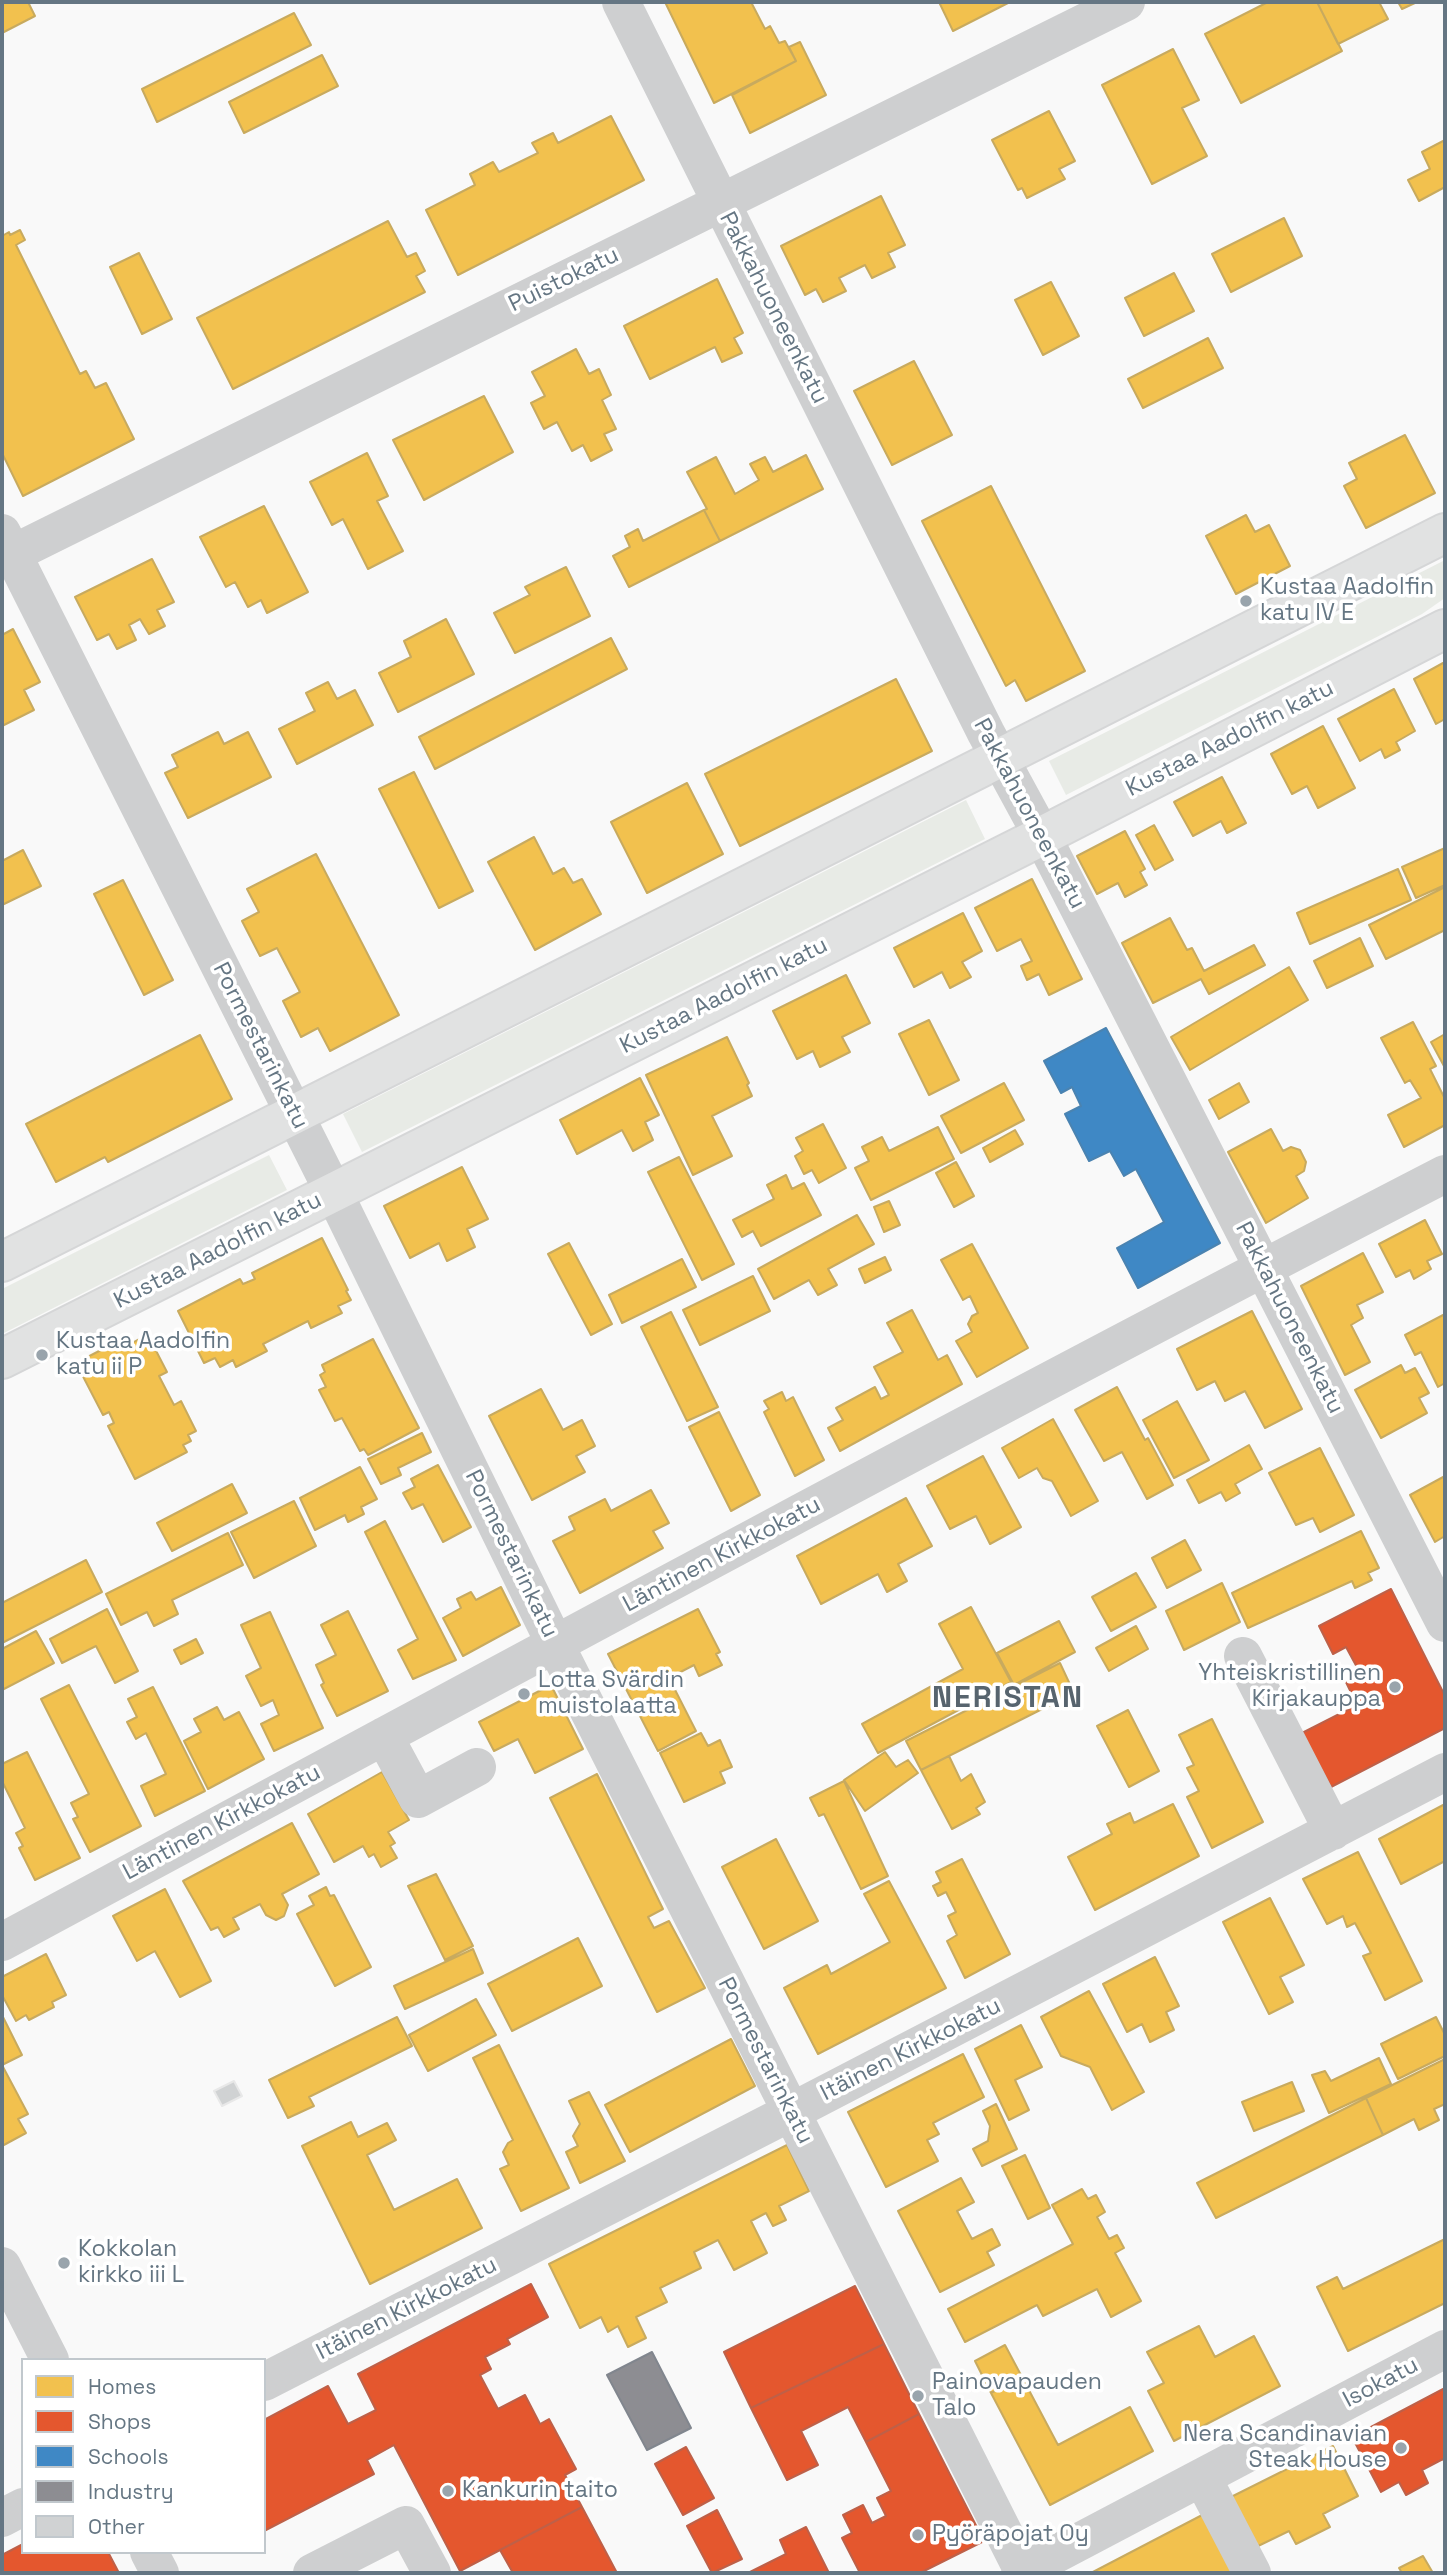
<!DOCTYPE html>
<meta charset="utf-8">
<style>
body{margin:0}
#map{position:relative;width:1447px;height:2575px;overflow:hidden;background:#f9f9f9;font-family:"Space Grotesk",sans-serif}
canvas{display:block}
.frame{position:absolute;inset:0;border:4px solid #657683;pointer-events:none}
.legend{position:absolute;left:21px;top:2358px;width:245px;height:196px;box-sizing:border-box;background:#fff;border:2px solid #c1c8cd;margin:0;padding:9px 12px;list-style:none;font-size:21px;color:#657683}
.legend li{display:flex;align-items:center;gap:14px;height:35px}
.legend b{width:35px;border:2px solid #c1c8cd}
</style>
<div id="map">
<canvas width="1447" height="2575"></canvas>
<div class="frame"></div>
<ul class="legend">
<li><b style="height:19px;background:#f2c14e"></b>Homes</li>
<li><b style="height:19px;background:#e4572e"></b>Shops</li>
<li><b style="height:19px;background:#3f88c5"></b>Schools</li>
<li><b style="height:19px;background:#8d8d92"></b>Industry</li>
<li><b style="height:19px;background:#d0d2d3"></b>Other</li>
</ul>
</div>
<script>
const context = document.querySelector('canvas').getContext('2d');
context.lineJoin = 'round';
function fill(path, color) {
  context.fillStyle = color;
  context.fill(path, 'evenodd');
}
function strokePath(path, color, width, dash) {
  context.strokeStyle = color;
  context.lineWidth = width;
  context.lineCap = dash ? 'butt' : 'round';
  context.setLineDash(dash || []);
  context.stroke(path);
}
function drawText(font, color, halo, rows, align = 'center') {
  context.font = font + ' "Space Grotesk",sans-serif';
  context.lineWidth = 7;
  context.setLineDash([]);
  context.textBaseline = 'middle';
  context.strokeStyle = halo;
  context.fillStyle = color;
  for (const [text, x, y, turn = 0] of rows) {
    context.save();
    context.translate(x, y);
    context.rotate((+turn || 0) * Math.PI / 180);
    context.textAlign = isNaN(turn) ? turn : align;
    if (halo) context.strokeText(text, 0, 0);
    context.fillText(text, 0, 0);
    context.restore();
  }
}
const green = new Path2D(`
 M1445 560V598L1422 614 1066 795 1049 761Z
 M966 800 985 839 362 1152 343 1114Z
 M269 1155 287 1190 2 1334V1289Z`);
const homes = new Path2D(`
 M2 2H28L35 16 2 33Z
 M665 2H751L765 29 770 26 779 43 785 41 796 61 714 103Z
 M939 2H1007L1008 3 953 31Z
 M1268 2H1317L1342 51 1241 103 1205 34Z
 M1317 2H1379L1388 19 1338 44Z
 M1398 2H1417L1402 9Z
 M294 13 311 45 157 122 142 89Z
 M800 42 826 95 750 133 732 95 796 61 789 47Z
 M1173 49 1199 100 1182 108 1207 156 1152 184 1102 85Z
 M322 55 338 86 244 133 229 102Z
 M1049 111 1075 161 1059 169 1065 179 1027 198 1022 188 1018 190 992 140Z
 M611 116 644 180 458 275 426 210 475 185 470 174 493 162 499 172 538 153 532 143 553 133 558 143Z
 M1445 140V187L1419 201 1408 180 1430 169 1422 152Z
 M881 196 905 245 888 253 895 267 872 278 865 265 839 278 846 291 823 302 816 289 805 295 781 246Z
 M1284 218 1302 256 1231 292 1212 254Z
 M388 221 407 257 416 253 425 271 416 276 425 292 233 389 197 318Z
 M20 230 25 240 16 245 80 374 86 371 95 388 106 383 134 439 23 496 2 453V236L9 232 10 235Z
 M139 253 172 319 142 334 110 267Z
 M1174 273 1194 311 1144 336 1125 298Z
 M717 279 743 333 734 338 742 353 722 362 715 347 650 379 624 326Z
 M1051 282 1079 336 1043 355 1015 300Z
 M1208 338 1223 368 1143 408 1128 379Z
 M576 349 589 374 599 369 611 395 602 400 616 429 604 434 612 450 591 461 583 445 572 451 557 422 544 429 531 403 545 396 532 372Z
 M914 361 952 435 892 465 854 391Z
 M484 396 513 452 424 500 393 440Z
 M1405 435 1435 493 1366 528 1344 486 1357 479 1349 463Z
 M367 453 388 496 377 501 403 551 368 569 343 519 332 525 310 482Z
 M806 455 823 489 720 541 704 510 707 509 687 472 716 457 735 494 759 480 750 464 765 457 773 472Z
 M991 486 1085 671 1026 701 1015 680 1006 686 922 521Z
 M264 506 308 592 267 613 261 600 248 607 235 582 226 587 200 537Z
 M704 510 720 541 629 587 613 556 630 547 625 536 638 529 643 541Z
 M1246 515 1255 532 1269 525 1290 566 1236 594 1206 536Z
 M152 559 174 602 157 610 165 626 149 634 140 619 129 625 136 640 117 649 109 634 97 640 75 597Z
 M566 567 590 616 515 653 494 613 530 595 525 587Z
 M446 619 474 674 398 712 379 673 411 657 404 641Z
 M13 629 40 682 24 690 34 710 2 726V635Z
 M611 638 627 669 435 769 419 737Z
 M1443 663H1445V719L1436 724 1414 679Z
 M896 679 932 751 740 846 705 774Z
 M328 682 337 699 355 690 373 725 297 764 279 729 315 711 306 693Z
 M1394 689 1415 731 1396 742 1400 750 1385 758 1381 749 1360 761 1338 719Z
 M1323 726 1355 788 1318 808 1307 786 1292 794 1271 754Z
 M218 732 224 744 248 732 271 777 188 818 165 773 178 767 172 755Z
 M414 772 473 891 439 908 379 789Z
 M1222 777 1246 823 1227 833 1221 821 1193 836 1174 802Z
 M687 783 723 854 647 893 611 822Z
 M1154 825 1173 860 1155 870 1136 835Z
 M1125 831 1145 869 1140 872 1147 885 1125 897 1118 883 1097 894 1077 856Z
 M534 837 553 874 564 868 573 883 582 879 601 914 535 950 488 862Z
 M1445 848V885L1416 898 1402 867Z
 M23 850 41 886 2 905V861Z
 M316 854 399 1015 330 1051 318 1028 301 1037 283 1001 300 992 277 948 260 956 242 921 259 912 247 889Z
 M1398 869 1411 900 1310 944 1297 913Z
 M1032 879 1082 979 1049 995 1039 974 1027 980 1021 966 1032 961 1021 939 997 951 975 908Z
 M123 880 173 980 144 995 94 894Z
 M1445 887V930L1386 959 1369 925Z
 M963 913 982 951 962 962 971 977 950 988 942 972 914 987 894 948Z
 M1170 918 1187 950 1192 948 1204 971 1254 945 1265 965 1209 994 1201 979 1153 1003 1122 943Z
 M1360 938 1373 966 1327 988 1314 961Z
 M1289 967 1308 1000 1190 1070 1171 1037Z
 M846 975 870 1023 842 1037 850 1052 820 1067 813 1051 797 1059 773 1011Z
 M929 1020 959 1080 929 1095 899 1034Z
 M1413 1022 1436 1066 1430 1069 1445 1099V1125L1404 1147 1388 1115 1421 1098 1410 1080 1405 1083 1381 1038Z
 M1445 1034V1068L1431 1042Z
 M200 1035 232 1099 108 1162 105 1157 56 1182 26 1124Z
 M727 1037 749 1083 747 1085 752 1096 712 1116 732 1156 693 1175 646 1075Z
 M640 1078 659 1115 645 1122 653 1140 633 1151 622 1130 577 1154 560 1120Z
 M1004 1083 1024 1120 961 1153 941 1116Z
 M1239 1083 1249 1102 1219 1119 1209 1100Z
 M823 1124 846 1168 819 1183 812 1170 804 1174 795 1156 803 1151 796 1138Z
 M938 1127 954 1159 871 1200 855 1168 869 1161 862 1147 882 1137 889 1151Z
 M1271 1129 1283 1151 1291 1147 1300 1150 1306 1162 1304 1171 1296 1176 1308 1198 1266 1223 1228 1152Z
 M1015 1130 1023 1144 990 1162 983 1148Z
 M679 1157 734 1264 702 1280 648 1172Z
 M956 1162 974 1196 954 1207 936 1173Z
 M462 1167 488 1219 467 1229 475 1247 447 1261 439 1243 410 1258 384 1206Z
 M786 1175 792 1189 804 1183 821 1215 761 1246 753 1231 742 1237 733 1220 774 1199 767 1185Z
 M889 1201 900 1225 884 1232 874 1207Z
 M857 1215 874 1244 828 1269 837 1285 818 1295 809 1280 774 1299 758 1269Z
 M1425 1220 1442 1254 1427 1261 1431 1269 1414 1279 1410 1270 1396 1277 1379 1244Z
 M322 1238 348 1290 346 1291 351 1300 338 1306 342 1313 311 1328 308 1321 263 1344 267 1351 236 1367 233 1360 220 1367 215 1358 204 1363 178 1311 240 1279 243 1284 255 1279 252 1273Z
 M569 1243 612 1324 591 1335 548 1254Z
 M972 1244 1028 1348 977 1377 956 1341 972 1332 968 1324 972 1316 978 1313 970 1296 963 1300 941 1260Z
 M1363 1253 1383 1292 1357 1305 1363 1318 1351 1325 1370 1362 1345 1375 1301 1286Z
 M885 1257 891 1270 865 1283 859 1269Z
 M682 1259 696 1287 622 1323 609 1295Z
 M753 1276 770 1311 700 1345 683 1310Z
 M912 1310 938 1360 947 1355 962 1384 840 1451 828 1428 843 1420 836 1408 875 1387 881 1399 889 1395 874 1367 903 1352 887 1323Z
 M1252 1311 1302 1409 1265 1428 1245 1391 1225 1401 1215 1381 1197 1390 1177 1349Z
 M671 1312 718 1407 687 1421 641 1327Z
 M1445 1314V1383L1438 1387 1421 1352 1415 1355 1405 1335Z
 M128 1336 132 1343 141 1338 144 1344 151 1341 167 1372 159 1376 174 1405 181 1401 196 1431 188 1435 191 1441 183 1445 187 1452 135 1479 108 1426 114 1423 109 1412 103 1415 76 1363Z
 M373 1339 419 1428 368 1455 364 1449 360 1451 342 1418 335 1421 319 1390 326 1387 320 1375 325 1372 322 1365Z
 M1401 1365 1405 1373 1415 1368 1429 1393 1419 1398 1427 1413 1381 1438 1355 1390Z
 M1117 1387 1145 1440 1148 1438 1173 1485 1147 1499 1122 1452 1104 1461 1075 1410Z
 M541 1389 563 1430 582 1420 595 1446 576 1456 585 1472 532 1500 489 1416Z
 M782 1392 786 1401 793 1397 824 1460 795 1476 764 1412 769 1409 764 1401Z
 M1177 1401 1209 1460 1174 1478 1143 1420Z
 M719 1412 760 1495 731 1511 689 1427Z
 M1053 1419 1098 1501 1071 1516 1052 1481 1043 1478 1037 1468 1019 1478 1002 1448Z
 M422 1433 431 1452 398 1468 401 1475 381 1484 368 1459Z
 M1249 1445 1262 1469 1235 1484 1240 1493 1226 1501 1221 1492 1199 1503 1187 1480Z
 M1320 1448 1354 1515 1320 1532 1313 1518 1296 1525 1269 1473Z
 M983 1456 1021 1527 990 1544 976 1516 950 1529 927 1486Z
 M438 1465 471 1527 443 1542 423 1504 412 1509 403 1493 415 1487 411 1479Z
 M360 1467 377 1499 361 1507 364 1514 348 1522 345 1515 315 1530 300 1498Z
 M1445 1476V1536L1435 1542 1410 1495Z
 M232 1484 247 1513 172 1551 157 1523Z
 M651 1490 669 1523 653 1531 663 1548 580 1593 553 1541 575 1530 569 1517 605 1499 611 1511Z
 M906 1498 932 1546 898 1564 907 1581 887 1592 878 1574 821 1604 797 1556Z
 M294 1501 316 1546 254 1578 231 1532Z
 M385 1521 456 1660 413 1679 398 1650 418 1639 365 1532Z
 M1361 1531 1379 1568 1368 1573 1372 1580 1355 1588 1352 1581 1248 1628 1232 1593Z
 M228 1533 243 1565 172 1600 178 1614 154 1626 147 1612 121 1625 106 1594Z
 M1185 1540 1201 1570 1167 1588 1152 1558Z
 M86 1560 102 1592 2 1643V1603Z
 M1136 1573 1156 1607 1111 1631 1092 1597Z
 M1222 1583 1240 1622 1184 1650 1166 1611Z
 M501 1587 520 1625 463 1656 443 1618 461 1608 457 1599 471 1592 476 1600Z
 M971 1607 1011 1682 878 1753 862 1724 963 1669 939 1624Z
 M107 1609 138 1671 115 1683 96 1646 62 1663 50 1639Z
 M698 1609 720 1652 716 1654 722 1665 699 1676 694 1665 669 1678 696 1731 658 1751 608 1654Z
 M348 1611 388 1691 337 1716 321 1685 324 1683 316 1665 336 1655 321 1625Z
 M270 1612 323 1728 274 1751 261 1724 279 1715 273 1700 261 1706 246 1676 261 1668 241 1625Z
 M1059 1621 1075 1652 1014 1685 997 1653Z
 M1136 1626 1148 1649 1109 1671 1096 1648Z
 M36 1631 54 1663 2 1690V1649Z
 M196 1639 203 1653 181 1664 174 1650Z
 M1060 1663 1074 1693 921 1770 906 1741Z
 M69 1685 141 1826 90 1852 73 1819 78 1817 71 1803 89 1794 41 1699Z
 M551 1685 583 1749 535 1773 518 1739 494 1751 479 1722Z
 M153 1687 205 1791 155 1816 141 1786 166 1774 146 1733 136 1739 127 1722 137 1717 128 1699Z
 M217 1707 224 1720 239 1712 264 1759 208 1789 184 1741 201 1732 194 1719Z
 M1128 1710 1159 1771 1129 1787 1097 1726Z
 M1212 1719 1263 1822 1212 1848 1187 1797 1199 1791 1187 1768 1194 1765 1179 1735Z
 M701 1733 708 1746 720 1740 732 1767 720 1772 725 1783 684 1802 660 1753Z
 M27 1752 80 1858 35 1880 19 1848 23 1846 16 1833 25 1828 2 1781V1764Z
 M885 1752 896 1767 908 1760 918 1773 865 1811 844 1780Z
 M949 1756 961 1781 971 1774 985 1802 976 1808 980 1814 952 1829 921 1770Z
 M382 1772 409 1820 388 1832 395 1843 390 1846 397 1858 381 1867 374 1854 369 1857 363 1846 334 1862 308 1814Z
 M597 1774 663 1909 648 1917 654 1928 669 1921 705 1988 657 2012 550 1798Z
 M844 1781 888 1876 861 1889 824 1814 819 1816 810 1798Z
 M1173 1804 1199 1856 1095 1910 1068 1857 1112 1834 1107 1824 1130 1813 1134 1823Z
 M1445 1804V1861L1401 1884 1379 1839Z
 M292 1823 319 1874 282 1894 288 1905 284 1916 276 1920 266 1915 260 1904 233 1918 239 1929 224 1937 218 1927 211 1930 183 1881Z
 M776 1839 818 1921 764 1949 722 1867Z
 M1358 1852 1422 1981 1385 2000 1363 1956 1371 1953 1355 1923 1347 1927 1343 1916 1327 1924 1303 1879Z
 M962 1859 1010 1954 965 1978 947 1941 957 1935 948 1916 956 1912 946 1892 938 1896 933 1886 941 1882 936 1872Z
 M436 1874 473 1946 445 1960 408 1886Z
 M889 1881 946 1988 818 2054 784 1988 827 1965 831 1974 890 1942 864 1894Z
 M326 1887 330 1896 334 1895 371 1967 335 1986 297 1914 314 1905 309 1896Z
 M165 1889 211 1981 180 1997 155 1951 137 1961 113 1916Z
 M1270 1898 1304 1965 1280 1977 1293 2002 1269 2014 1223 1922Z
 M578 1938 602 1986 512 2031 488 1984Z
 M473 1949 483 1973 405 2009 394 1986Z
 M46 1954 66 1995 52 2002 54 2007 29 2020 26 2015 16 2021 2 1995V1977Z
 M1155 1957 1179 2006 1166 2012 1174 2030 1150 2042 1142 2024 1127 2032 1103 1984Z
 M1089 1991 1144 2092 1112 2110 1090 2067 1061 2056 1041 2017Z
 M476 1999 496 2035 428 2071 409 2035Z
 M2 2015 22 2055 2 2065 28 2114 18 2119 26 2133 2 2146Z
 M397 2017 412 2046 309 2097 314 2106 288 2118 269 2080Z
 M1436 2017 1445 2035V2056L1398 2079 1381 2044Z
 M1021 2025 1042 2067 1015 2080 1029 2110 1009 2120 975 2049Z
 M731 2039 755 2086 630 2152 605 2105Z
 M499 2045 569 2188 521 2211 500 2169 509 2165 503 2152 508 2143 513 2140 473 2058Z
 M963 2054 984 2097 933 2123 939 2134 927 2140 938 2161 886 2187 848 2112Z
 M1379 2058 1391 2084 1329 2113 1312 2075 1325 2071 1331 2081Z
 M1445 2059V2104L1434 2109 1439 2120 1419 2130 1414 2119 1383 2135 1366 2098Z
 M1292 2082 1304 2111 1254 2131 1242 2102Z
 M589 2092 625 2161 580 2183 566 2152 578 2146 573 2136 580 2124 569 2101Z
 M1366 2098 1383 2135 1216 2218 1197 2183Z
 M996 2104 1017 2149 982 2166 973 2149 988 2141 990 2126 983 2111Z
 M351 2122 358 2137 387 2123 396 2140 367 2155 394 2210 457 2179 482 2228 370 2284 302 2146Z
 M787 2145 809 2191 779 2206 786 2220 773 2226 766 2213 751 2221 767 2253 734 2270 718 2240 694 2252 701 2268 660 2288 667 2302 636 2317 646 2338 628 2347 618 2326 608 2332 601 2317 580 2328 549 2264Z
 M1025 2155 1050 2208 1028 2219 1002 2166Z
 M961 2178 974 2202 957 2211 972 2239 992 2229 1000 2245 987 2252 994 2265 940 2292 898 2211Z
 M1082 2189 1088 2199 1096 2195 1105 2212 1097 2217 1109 2239 1117 2235 1124 2248 1115 2253 1141 2301 1111 2317 1097 2289 1043 2316 1037 2305 965 2342 948 2309 1073 2244 1052 2205Z
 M1445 2239V2303L1348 2351 1317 2287 1337 2277 1343 2289Z
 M1199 2326 1215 2357 1254 2336 1280 2386 1174 2441 1148 2391 1164 2383 1147 2352Z
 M1005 2345 1022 2377 991 2393 975 2361Z
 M1022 2377 1058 2445 1130 2407 1153 2451 1050 2505 991 2393Z
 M1333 2446 1358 2496 1323 2514 1330 2527 1296 2544 1289 2531 1254 2548 1229 2498Z
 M1206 2513 1238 2573H1091Z
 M1423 2556 1433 2573H1402L1399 2568Z`);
const shops = new Path2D(`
 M1391 1589 1445 1696V1728L1331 1787 1302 1733 1357 1705 1344 1678 1359 1671 1346 1647 1333 1654 1319 1626Z
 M531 2284 548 2317 507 2339 510 2344 485 2357 491 2369 480 2375 498 2409 525 2395 540 2424 549 2419 576 2469 565 2475 582 2507 460 2571 394 2445 367 2460 374 2474 264 2531V2420L328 2386 348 2424 376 2410 358 2374Z
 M855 2286 884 2344 751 2408 724 2352Z
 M884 2344 919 2414 866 2442 848 2407 801 2431 818 2465 787 2480 751 2408Z
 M1445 2388V2463L1443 2459 1422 2470 1428 2483 1406 2495 1399 2482 1381 2492 1352 2437Z
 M919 2414 984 2541 920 2573H860L842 2538 852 2533 843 2515 863 2505 872 2523 886 2516 877 2498 891 2491 866 2442Z
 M686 2447 714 2498 683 2515 655 2464Z
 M582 2507 617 2573H513L500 2550Z
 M717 2510 742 2559 712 2573 687 2526Z
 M806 2527 829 2573H748L786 2554 780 2540Z
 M23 2544V2552H108L119 2573H2V2555Z`);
const schools = new Path2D(`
 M1106 1028 1220 1243 1138 1288 1117 1248 1164 1222 1136 1169 1124 1176 1110 1151 1089 1161 1065 1114 1081 1106 1072 1087 1061 1093 1044 1061Z`);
const industry = new Path2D(`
 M652 2352 691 2428 647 2450 607 2375Z`);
const building = new Path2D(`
 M234 2081 242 2096 222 2106 214 2091Z`);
const minor = new Path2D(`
 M621 2 986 733 1042 836 1445 1623
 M2 533 334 1193 555 1644 1024 2573
 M2 559 1126 2
 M1243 1656 1333 1831
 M384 1736 418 1799 477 1767
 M2 1942C482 1683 961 1424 1445 1174
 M2 2266 50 2360
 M264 2382 791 2112 1445 1772
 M1202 2477 1252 2573
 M2 2518 23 2507
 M149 2552 160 2573
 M312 2573 406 2525 432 2573
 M1020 2573 1445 2349`);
const major = new Path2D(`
 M2 1262 1445 533
 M2 1359 1042 836 1445 629`);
const markers = [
 [1246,601,7,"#99a4ac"],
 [42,1355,7,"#99a4ac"],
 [1395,1687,7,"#99a4ac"],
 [524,1694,7,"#99a4ac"],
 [64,2263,7,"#99a4ac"],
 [918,2396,7,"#99a4ac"],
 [1401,2448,7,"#99a4ac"],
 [448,2491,7,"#99a4ac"],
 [918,2535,7,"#99a4ac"]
];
const streetNames = [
 ["Puistokatu",564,280,-26],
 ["Pakkahuoneenkatu",773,308,63],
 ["Kustaa Aadolfin katu",1230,739,-27],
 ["Pakkahuoneenkatu",1029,814,62],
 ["Kustaa Aadolfin katu",724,996,-27],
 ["Pormestarinkatu",260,1046,63],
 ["Kustaa Aadolfin katu",218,1251,-27],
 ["Pakkahuoneenkatu",1289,1318,63],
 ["Pormestarinkatu",511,1554,64],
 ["Läntinen Kirkkokatu",722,1555,-28],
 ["Läntinen Kirkkokatu",222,1823,-28],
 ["Itäinen Kirkkokatu",911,2050,-27],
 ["Pormestarinkatu",765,2061,63],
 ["Itäinen Kirkkokatu",407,2309,-27],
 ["Isokatu",1381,2383,-28]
];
const poiNames = [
 ["Kustaa Aadolfin",1260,588],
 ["katu IV E",1260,614],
 ["Kustaa Aadolfin",56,1342],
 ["katu ii P",56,1368],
 ["Yhteiskristillinen",1381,1674,"right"],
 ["Kirjakauppa",1381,1700,"right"],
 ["Lotta Svärdin",538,1681],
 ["muistolaatta",538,1707],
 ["Kokkolan",78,2250],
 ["kirkko iii L",78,2276],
 ["Painovapauden",932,2383],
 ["Talo",932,2409],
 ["Nera Scandinavian",1387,2435,"right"],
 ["Steak House",1387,2461,"right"],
 ["Kankurin taito",462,2491],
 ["Pyöräpojat Oy",932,2535]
];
const districtNames = [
 ["NERISTAN",1008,1699]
];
fill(green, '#e8ebe6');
fill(homes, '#f2c14e');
strokePath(homes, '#c8aa5e', 2);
fill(shops, '#e4572e');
strokePath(shops, '#be6048', 2);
fill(schools, '#3f88c5');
strokePath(schools, '#4a83b1', 2);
fill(industry, '#8d8d92');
strokePath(industry, '#81868e', 2);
fill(building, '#d0d2d3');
strokePath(building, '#e8e8e8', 2);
strokePath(major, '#d5d6d7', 42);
strokePath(minor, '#cecfd0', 38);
strokePath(major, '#e1e2e2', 38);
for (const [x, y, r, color] of markers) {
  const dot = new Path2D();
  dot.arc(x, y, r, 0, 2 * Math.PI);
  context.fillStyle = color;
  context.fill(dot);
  strokePath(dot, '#fff', 2.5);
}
drawText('23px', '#657683', '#fff', streetNames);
drawText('23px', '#657683', '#fff', poiNames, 'left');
context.letterSpacing = '2px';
drawText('bold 30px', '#57646e', '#fff', districtNames);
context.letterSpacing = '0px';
</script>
